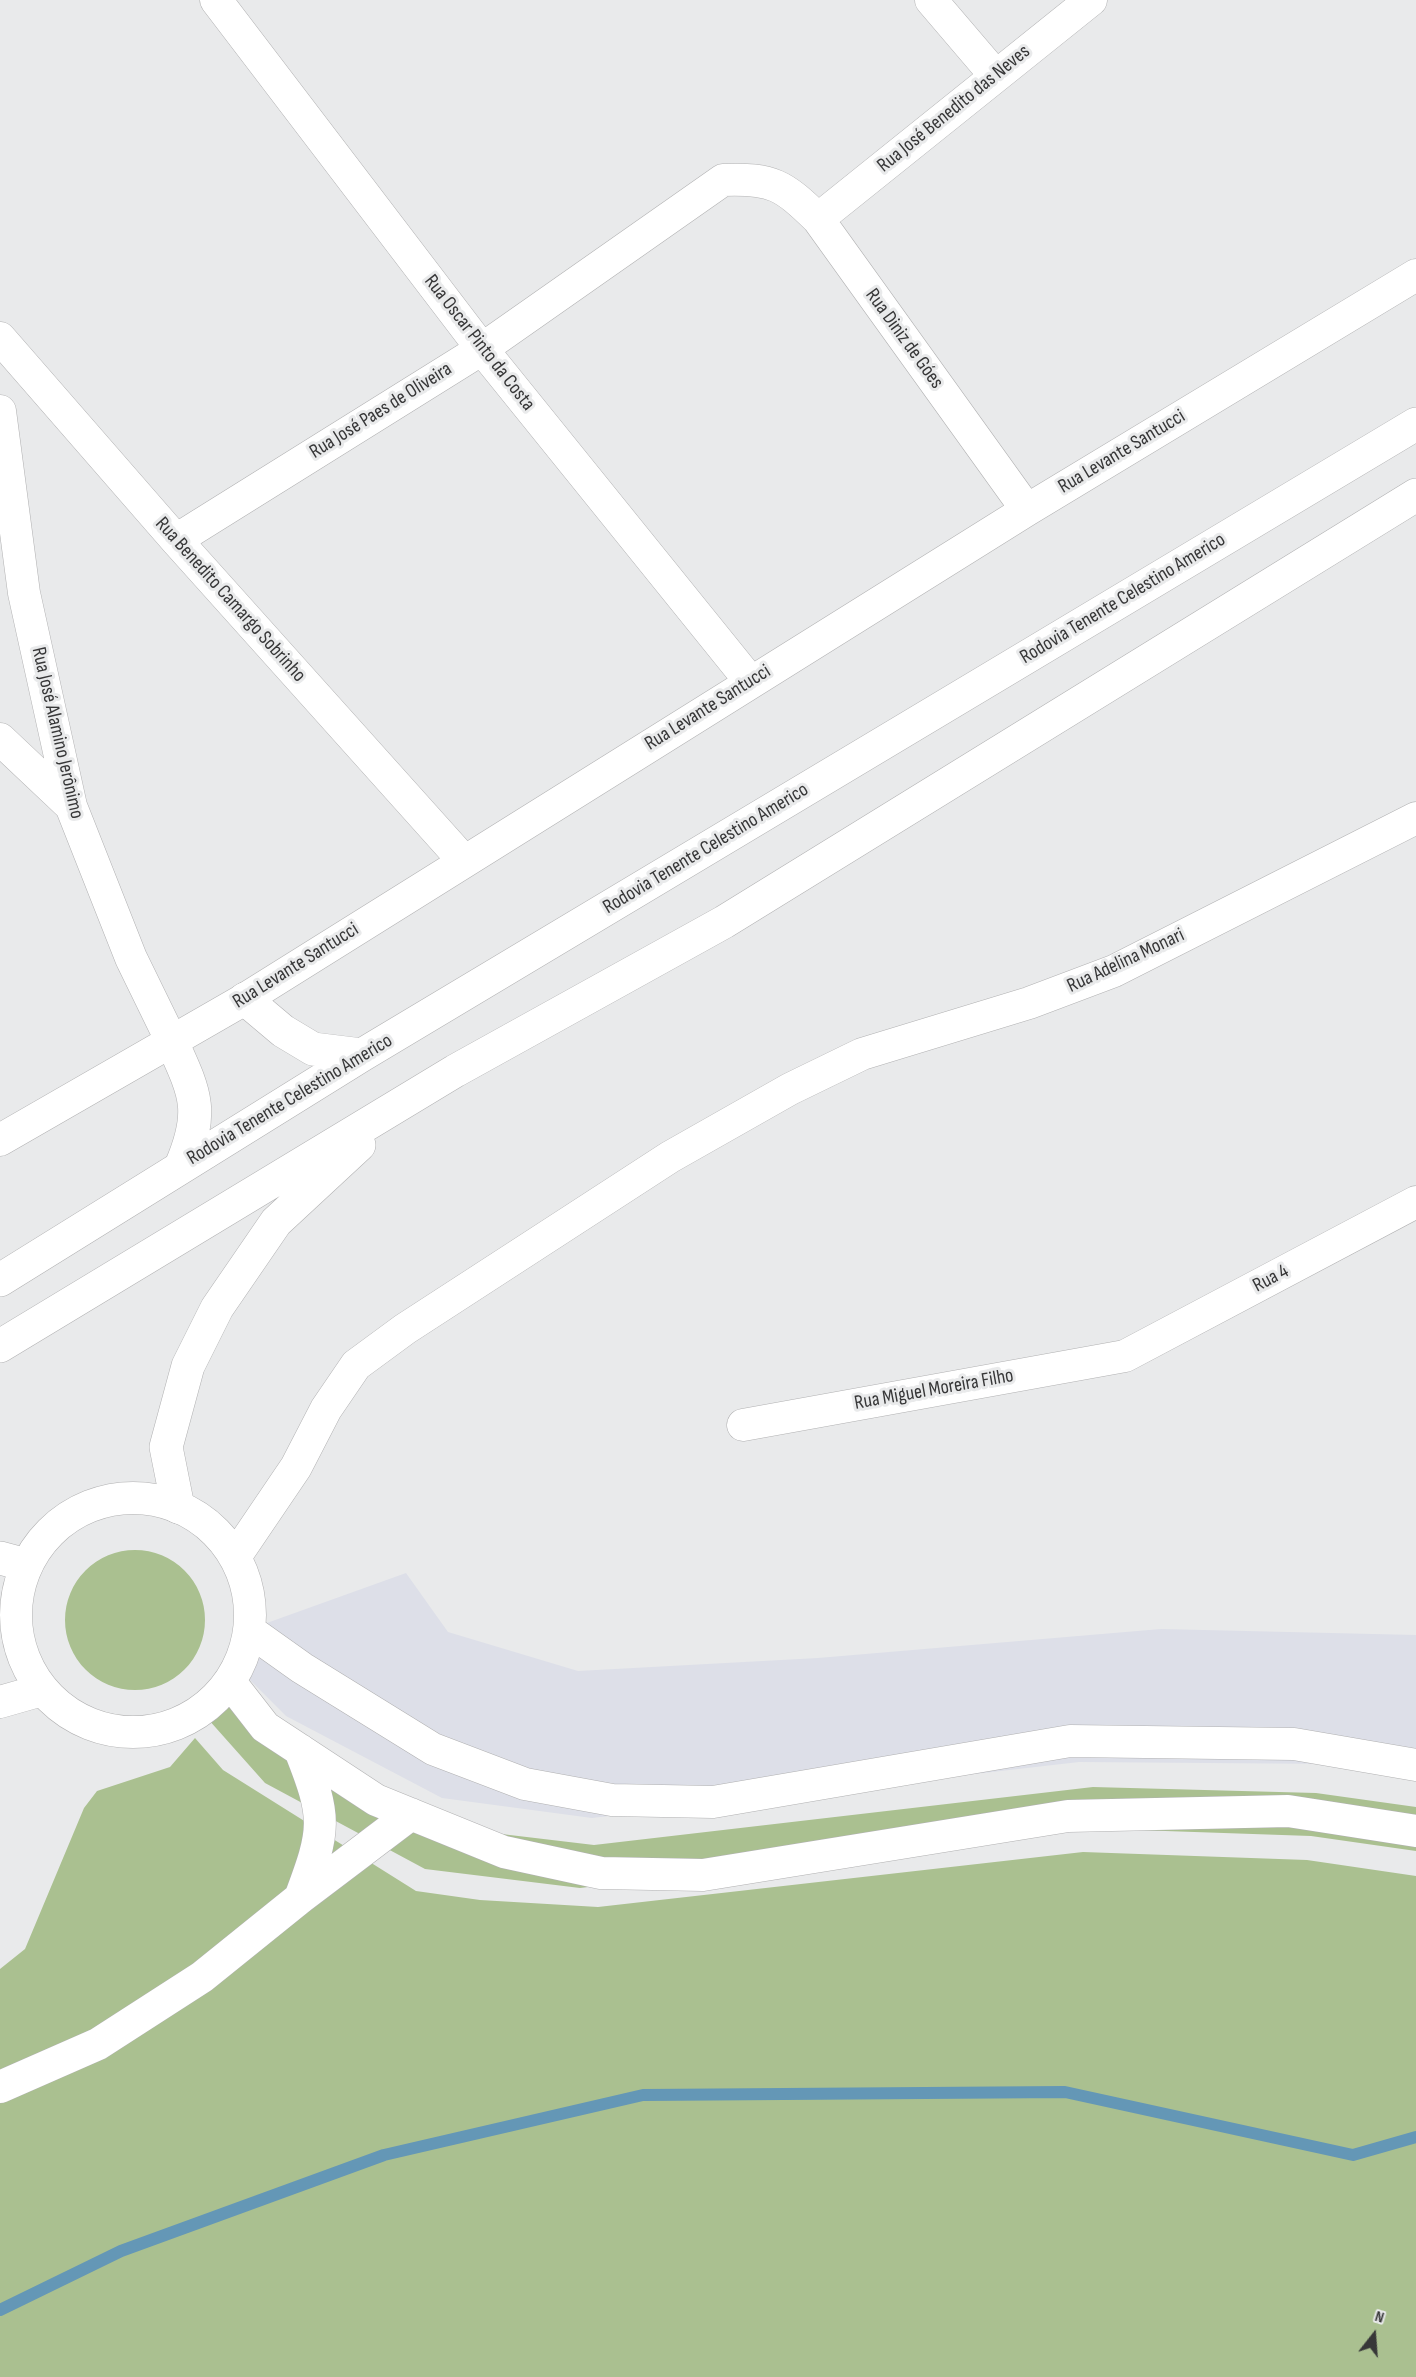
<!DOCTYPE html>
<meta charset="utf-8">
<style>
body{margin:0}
#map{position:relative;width:1416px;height:2377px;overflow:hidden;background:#e9eaeb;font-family:"Sofia Sans Condensed",sans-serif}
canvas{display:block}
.north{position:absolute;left:1344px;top:2305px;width:60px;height:60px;-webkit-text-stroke:4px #e9eaeb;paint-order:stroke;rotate:17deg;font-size:16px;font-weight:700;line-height:24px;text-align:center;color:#373738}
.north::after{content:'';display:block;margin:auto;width:21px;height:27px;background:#373738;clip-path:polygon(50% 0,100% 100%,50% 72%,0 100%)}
</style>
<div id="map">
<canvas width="1416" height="2377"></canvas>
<div class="north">N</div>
</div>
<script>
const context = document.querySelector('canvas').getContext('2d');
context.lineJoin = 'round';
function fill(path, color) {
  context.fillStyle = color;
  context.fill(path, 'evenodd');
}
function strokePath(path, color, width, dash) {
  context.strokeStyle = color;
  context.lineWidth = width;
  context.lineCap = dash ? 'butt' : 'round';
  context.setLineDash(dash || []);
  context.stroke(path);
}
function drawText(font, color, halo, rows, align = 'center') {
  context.font = font + ' "Sofia Sans Condensed",sans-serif';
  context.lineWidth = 6;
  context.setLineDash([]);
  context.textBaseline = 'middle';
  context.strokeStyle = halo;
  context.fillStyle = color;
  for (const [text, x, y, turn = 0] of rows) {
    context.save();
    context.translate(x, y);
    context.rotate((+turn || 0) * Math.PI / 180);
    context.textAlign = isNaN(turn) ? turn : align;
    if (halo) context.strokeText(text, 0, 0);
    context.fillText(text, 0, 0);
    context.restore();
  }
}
const built = new Path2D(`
 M406 1573 448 1632 578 1671 818 1658 1161 1629 1416 1635V1778L1335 1764 1079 1762 592 1818 442 1798 286 1716 231 1661 239 1633Z`);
const green = new Path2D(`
 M65 1620a70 70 0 1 1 140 0a70 70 0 1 1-140 0Z
 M225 1685 434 1826 594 1845 1093 1787 1316 1793 1416 1807V1851L1311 1836 1078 1828 580 1888 425 1869 265 1783 208 1719 219 1705Z
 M195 1738 223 1770 416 1891 480 1900 598 1907 1083 1852 1307 1860 1416 1876V2377H0V1969L25 1949 84 1808 97 1791 170 1767Z`);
const stream = new Path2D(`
 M0 2310 121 2251 384 2155 643 2095 1065 2092 1353 2155 1416 2137`);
const minor = new Path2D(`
 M216 0 482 349 750 681
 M931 0 995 75
 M818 219 1091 0
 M0 338 176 540 463 860
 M0 411 24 593 71 806 131 958 171 1040
 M176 540 482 349 723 180C773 178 783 185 818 219L1027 510
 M0 739 71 806
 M0 1140 245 999 1027 510 1416 275
 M743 1425 1125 1356 1416 1202
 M16 1615a117 117 0 1 1 234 0a117 117 0 1 1-234 0Z
 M235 1557 296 1467 326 1409 356 1365 405 1329 670 1157 790 1089 862 1054 1029 1003 1114 971 1416 818
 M250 1631 302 1668 433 1749 525 1784 612 1800 713 1802 1070 1741 1294 1744 1416 1765
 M230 1682 265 1727 376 1800 504 1852 601 1873 703 1875 1068 1816 1288 1811 1416 1831
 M0 1702 42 1690
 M300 1898C326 1829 327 1818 300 1750
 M0 2087 98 2044 202 1977 300 1898 411 1814`);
const trunk = new Path2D(`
 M245 999 283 1031 313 1049 362 1055
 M171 1040C195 1093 205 1110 181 1166
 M0 1280 362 1055 1416 424
 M0 1346 455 1071 724 922 1416 495
 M178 1507 166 1447 188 1366 217 1308 276 1222 359 1145
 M0 1558 26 1565`);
const streetNames = [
 ["Rua José Benedito das Neves",954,109,-39],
 ["Rua Diniz de Góes",904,339,54],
 ["Rua Oscar Pinto da Costa",479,343,52],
 ["Rua José Paes de Oliveira",381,411,-32],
 ["Rua Levante Santucci",1122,452,-31],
 ["Rodovia Tenente Celestino Americo",1123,599,-31],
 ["Rua Benedito Camargo Sobrinho",230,600,48],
 ["Rua Levante Santucci",708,708,-32],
 ["Rua José Alamino Jerônimo",57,733,77],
 ["Rodovia Tenente Celestino Americo",706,849,-31],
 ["Rua Adelina Monari",1126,961,-25],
 ["Rua Levante Santucci",296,966,-32],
 ["Rodovia Tenente Celestino Americo",290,1100,-31],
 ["Rua 4",1271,1279,-28],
 ["Rua Miguel Moreira Filho",934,1390,-10]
];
fill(built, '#dddfe8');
fill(green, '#aac090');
strokePath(stream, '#6497b6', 12);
strokePath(minor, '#b1b1b2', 33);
strokePath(trunk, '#b1b1b2', 34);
strokePath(minor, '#fff', 32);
strokePath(trunk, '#fff', 33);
drawText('20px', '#373738', '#e9eaeb', streetNames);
</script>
